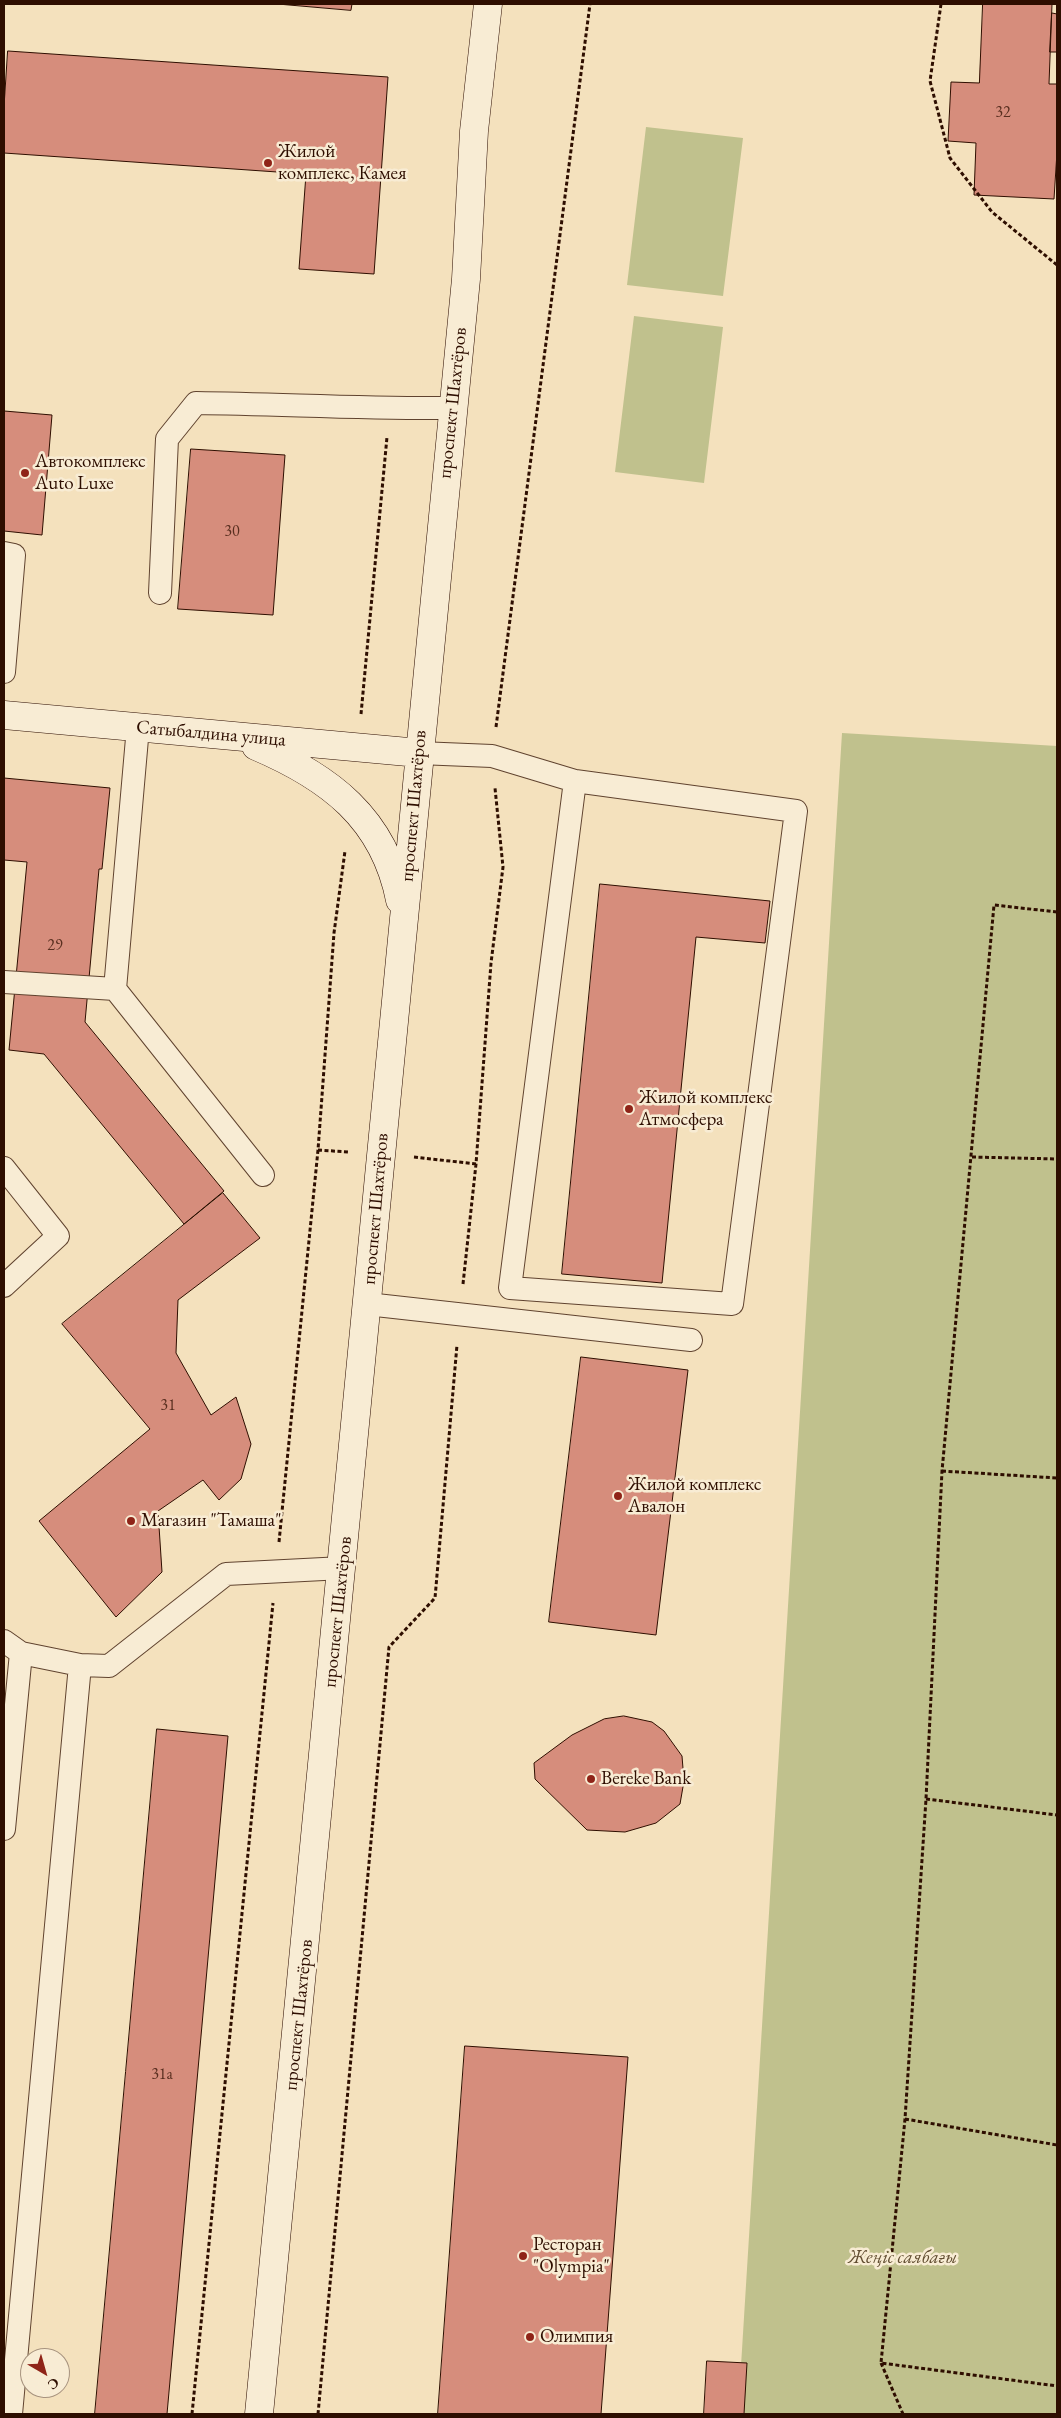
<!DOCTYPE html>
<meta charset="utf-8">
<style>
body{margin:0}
#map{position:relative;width:1061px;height:2418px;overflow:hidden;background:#f4e1bd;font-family:"EB Garamond",serif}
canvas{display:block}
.frame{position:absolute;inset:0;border:5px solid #2e0e00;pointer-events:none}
.north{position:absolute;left:20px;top:2348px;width:50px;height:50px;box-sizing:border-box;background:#f8ecd4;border:1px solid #a7937f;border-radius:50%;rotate:142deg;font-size:14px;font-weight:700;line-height:20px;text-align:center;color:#2e0e00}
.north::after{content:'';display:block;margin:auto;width:18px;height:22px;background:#8f2418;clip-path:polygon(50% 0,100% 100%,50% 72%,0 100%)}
</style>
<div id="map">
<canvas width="1061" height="2418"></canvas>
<div class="frame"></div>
<div class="north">С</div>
</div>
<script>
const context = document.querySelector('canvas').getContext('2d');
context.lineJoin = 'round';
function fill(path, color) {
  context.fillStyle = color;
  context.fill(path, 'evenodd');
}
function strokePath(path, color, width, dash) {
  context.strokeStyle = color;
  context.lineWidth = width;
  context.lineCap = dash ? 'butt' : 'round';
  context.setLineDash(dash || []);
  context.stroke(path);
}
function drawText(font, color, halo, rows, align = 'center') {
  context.font = font + ' "EB Garamond",serif';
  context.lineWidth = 5;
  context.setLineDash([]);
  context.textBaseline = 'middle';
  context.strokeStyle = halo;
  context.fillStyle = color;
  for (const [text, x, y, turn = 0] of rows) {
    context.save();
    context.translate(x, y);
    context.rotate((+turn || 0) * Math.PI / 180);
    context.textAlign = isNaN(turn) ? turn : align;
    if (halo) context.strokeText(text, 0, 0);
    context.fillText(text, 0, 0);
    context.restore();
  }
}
const green = new Path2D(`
 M646 127 743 138 723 296 627 285Z
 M634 316 723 327 704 483 615 472Z
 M842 733 1057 746V2414H738Z`);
const building = new Path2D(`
 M278 4H352L351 10Z
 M983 4H1052L1049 84H1057V152L1054 199 974 195 976 143 948 141 951 82 979 83Z
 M1052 13 1057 14V52H1050Z
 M8 51 388 77 374 274 299 269 306 174 4 153V107Z
 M4 411 52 415 42 535 4 531Z
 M191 449 285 455 273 615 178 609Z
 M4 778 110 788 102 869H99L85 1022 224 1191 184 1224 44 1054 9 1050 27 862 4 860Z
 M600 884 770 901 765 943 696 937 662 1283 562 1274Z
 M223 1193 260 1238 178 1300 176 1353 211 1415 236 1397 251 1444 241 1479 219 1500 203 1480 158 1511 162 1572 116 1617 39 1521 150 1429 62 1324Z
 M581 1357 688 1370 656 1635 549 1622Z
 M624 1716 652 1722 664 1731 682 1756 684 1781 680 1804 656 1823 625 1832 587 1830 535 1779 534 1763 572 1735 604 1719Z
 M157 1729 228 1736 167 2414H95Z
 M465 2046 628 2057 601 2414H438Z
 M707 2361 747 2363 744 2414H704Z`);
const path = new Path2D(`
 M941 4 930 81 950 158 992 212 1057 265
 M361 714 387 437
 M496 727 590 4
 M1057 912 994 905 942 1471 926 1799 905 2119 881 2363 1057 2386
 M318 1150 348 1152
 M414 1157 476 1164
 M972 1157 1057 1159
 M463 1284 476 1164 491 963 503 867 495 788
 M942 1471 1057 1478
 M279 1542 318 1150 334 933 345 851
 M926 1799 1057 1815
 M905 2119 1057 2145
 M881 2363 903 2414
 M192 2414 273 1603
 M318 2414 389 1647 435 1598 457 1345`);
const lane = new Path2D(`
 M4 553 14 555 4 672
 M160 593 167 439 196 403C282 404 367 409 452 408
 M419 753 492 756 575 781 796 811 732 1304 510 1288 575 781
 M4 982 115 989 138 727
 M115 989 263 1175
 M4 1168 58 1236 4 1286
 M367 1304 691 1340
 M4 1641 21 1653 80 1665 109 1666 226 1574 343 1568
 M4 1829 21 1653
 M11 2414 80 1665`);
const secondary = new Path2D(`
 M4 715 419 753
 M256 746C329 777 384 818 400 900
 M259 2414 466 279 474 131 488 4`);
const markers = [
 [268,163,5,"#8f2418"],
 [25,473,5,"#8f2418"],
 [629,1109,5,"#8f2418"],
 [618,1496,5,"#8f2418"],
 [131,1521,5,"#8f2418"],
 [591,1779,5,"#8f2418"],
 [523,2256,5,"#8f2418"],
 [530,2337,5,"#8f2418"]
];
const numberNames = [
 ["32",1003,113],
 ["30",232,532],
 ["29",55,946],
 ["31",168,1406],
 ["31а",162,2075]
];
const poiNames = [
 ["Жилой",278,152],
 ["комплекс, Камея",278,174],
 ["Автокомплекс",35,462],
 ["Auto Luxe",35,484],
 ["Жилой комплекс",639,1098],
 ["Атмосфера",639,1120],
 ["Жилой комплекс",628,1485],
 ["Авалон",628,1507],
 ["Магазин \"Тамаша\"",141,1521],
 ["Bereke Bank",601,1779],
 ["Ресторан",533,2245],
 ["\"Olympia\"",533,2267],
 ["Олимпия",540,2337]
];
const streetNames = [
 ["проспект Шахтёров",453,403,-84],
 ["Сатыбалдина улица",211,734,5],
 ["проспект Шахтёров",414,806,-85],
 ["проспект Шахтёров",376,1209,-85],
 ["проспект Шахтёров",338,1612,-84],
 ["проспект Шахтёров",299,2015,-84]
];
const parkNames = [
 ["Жеңіс саябағы",903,2258]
];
fill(green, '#c0c18d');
fill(building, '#d68d7c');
strokePath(building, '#2e0e00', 1);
strokePath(lane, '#60432f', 24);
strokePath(secondary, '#2e0e00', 29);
strokePath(path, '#2e0e00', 3, [4, 2.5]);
strokePath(lane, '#f8ecd4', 22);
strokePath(secondary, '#f8ecd4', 28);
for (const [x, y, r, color] of markers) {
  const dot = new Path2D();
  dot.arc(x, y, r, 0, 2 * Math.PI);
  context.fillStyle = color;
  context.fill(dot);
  strokePath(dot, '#f8ecd4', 2);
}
drawText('16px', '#582e1f', null, numberNames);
drawText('19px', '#2e0e00', '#f8ecd4', poiNames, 'left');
drawText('19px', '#2e0e00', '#f8ecd4', streetNames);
drawText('italic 19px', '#614d31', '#f8ecd4', parkNames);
</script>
